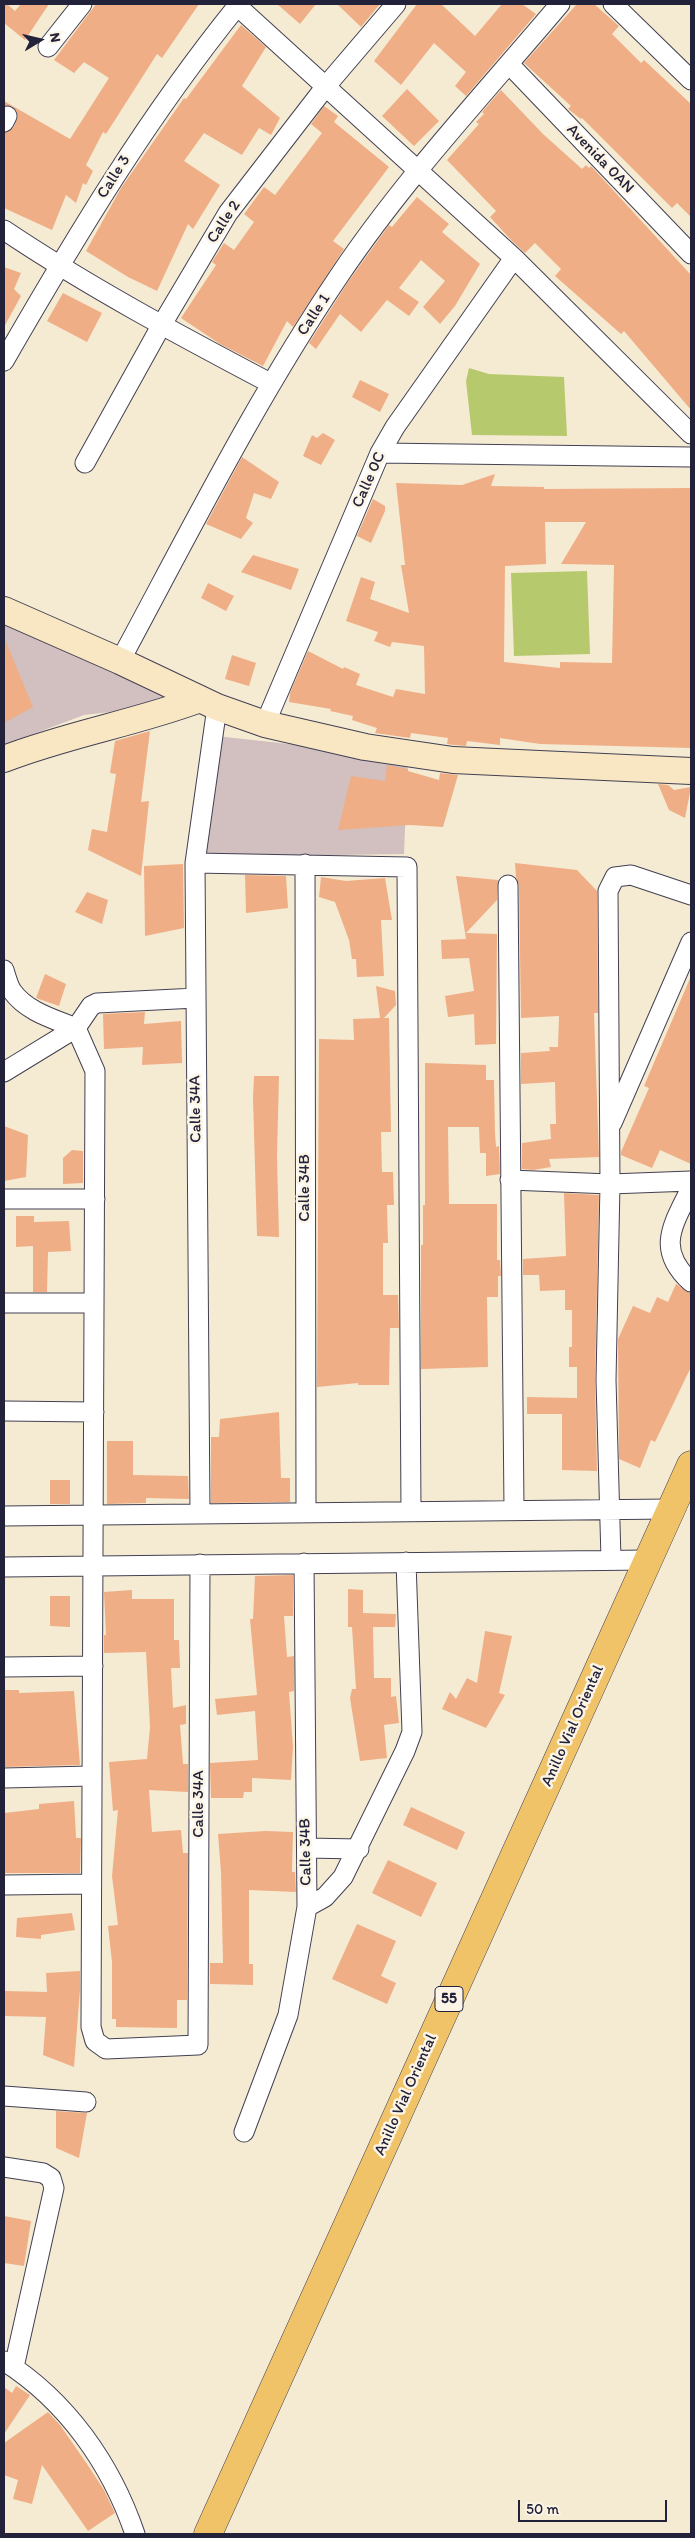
<!DOCTYPE html>
<style>
body{margin:0}
#map{position:relative;width:695px;height:2538px;overflow:hidden;background:#f5ebd3;font-family:Itim,sans-serif}
canvas{display:block}
.frame{position:absolute;inset:0;border:5px solid #22223b;pointer-events:none}
.north{position:absolute;left:15px;top:15px;width:50px;height:50px;-webkit-text-stroke:4px #fcf5e5;paint-order:stroke;rotate:81deg;font-size:14px;font-weight:700;line-height:20px;text-align:center;color:#22223b}
.north::after{content:'';display:block;margin:auto;width:18px;height:22px;background:#22223b;clip-path:polygon(50% 0,100% 100%,50% 72%,0 100%)}
.scale{position:absolute;left:518px;top:2500px;width:149px;height:22px;box-sizing:border-box;border:2px solid #22223b;border-top:0;padding-left:6px;font-size:15px;line-height:18px;white-space:nowrap;color:#22223b;-webkit-text-stroke:4px #fcf5e5;paint-order:stroke}
</style>
<div id="map">
<canvas width="695" height="2538"></canvas>
<div class="frame"></div>
<div class="north">N</div>
<div class="scale">50 m</div>
</div>
<script>
const context = document.querySelector('canvas').getContext('2d');
context.lineJoin = 'round';
function fill(path, color) {
  context.fillStyle = color;
  context.fill(path, 'evenodd');
}
function strokePath(path, color, width, dash) {
  context.strokeStyle = color;
  context.lineWidth = width;
  context.lineCap = dash ? 'butt' : 'round';
  context.setLineDash(dash || []);
  context.stroke(path);
}
function drawText(font, color, halo, rows, align = 'center') {
  context.font = font + ' Itim,sans-serif';
  context.lineWidth = 5;
  context.setLineDash([]);
  context.textBaseline = 'middle';
  context.strokeStyle = halo;
  context.fillStyle = color;
  for (const [text, x, y, turn = 0] of rows) {
    context.save();
    context.translate(x, y);
    context.rotate((+turn || 0) * Math.PI / 180);
    context.textAlign = isNaN(turn) ? turn : align;
    if (halo) context.strokeText(text, 0, 0);
    context.fillText(text, 0, 0);
    context.restore();
  }
}
const industrial = new Path2D(`
 M4 618 183 697 170 705 84 715 4 745Z
 M216 736 408 757 404 854 201 857Z`);
const green = new Path2D(`
 M469 368 489 374 564 377 567 436 472 435 466 381Z
 M587 571 590 654 514 656 511 573Z`);
const building = new Path2D(`
 M4 4H7L15 11 21 4H49L25 40 4 23Z
 M96 4H199L162 58 157 54 106 134 103 132 86 165 93 171 86 185 83 183 76 203 66 195 52 230 4 208V133L14 127 18 116 12 106H4V101L70 139 109 78 84 62 74 73 54 60Z
 M277 4H316L300 24Z
 M337 4H380L361 27Z
 M417 4H441L475 36 502 4H522L536 14 466 96 455 86 466 72 434 43 401 85 374 61Z
 M577 4H594L619 26 612 34 641 63 644 60 691 104V217L677 203 672 208 582 118 581 119 568 109 571 106 524 63Z
 M241 25 266 47 242 86 280 118 271 135 259 128 242 155 204 133 184 161 220 185 193 229 188 224 157 291 128 277 86 251 121 188 184 98 186 99Z
 M407 89 439 121 414 146 382 116Z
 M501 90 543 134 582 169 586 165 589 168 591 166 691 275V410L624 331 621 334 555 276 561 269 535 243 525 253 512 241 490 217 496 211 447 160 479 124 476 122 484 114 482 112Z
 M324 106 338 116 334 122 389 167 333 241 344 249 293 327 287 321 263 366 220 344 181 318 216 265 212 262 224 243 234 250 254 222 244 214 264 187 275 195 322 133 311 124Z
 M417 197 449 224 442 232 480 264 455 306 440 324 423 307 445 281 421 260 399 288 419 302 409 316 387 300 361 332 340 314 316 349 309 343 348 282 389 225 392 227Z
 M4 267 21 273 14 289 21 296 4 327Z
 M63 293 102 313 87 342 47 321Z
 M360 380 389 394 380 412 352 397Z
 M323 433 335 440 321 465 303 456 312 435 317 438Z
 M242 457 279 482 271 499 254 493 246 518 253 523 241 539 206 524Z
 M495 474 491 486 544 487V489L691 488V748L540 744 500 738V745L467 741 466 746 454 745 447 744 448 738 411 733 410 738 375 733 377 728 352 720 353 716 330 711 331 709 289 702 290 693 308 651 343 669 344 667 360 674 356 685 393 697 396 689 425 694 424 646 392 642 390 647 374 641 378 632 346 621 361 577 375 582 370 599 409 613 401 565H405L396 483 462 485ZM545 522H586L561 564 614 565 612 663 560 662V668L504 662 505 566 546 564Z
 M373 499 385 506V511L371 543 357 536Z
 M253 555 299 569 291 590 241 572Z
 M208 583 234 596 226 611 201 598Z
 M4 637 33 707 4 723Z
 M232 655 256 663 249 686 225 679Z
 M150 731 141 802 149 801 141 876 88 850 92 829 107 832 116 774 110 773 115 741Z
 M387 765 408 769V771L439 780 440 773 458 775 443 827 410 825 338 830 351 776 385 781Z
 M658 784 668 785 674 790 691 787 685 818 669 810Z
 M515 863 577 870 597 891 598 1013H594L599 1157 549 1159 551 1167 533 1170 522 1169V1143L551 1139 550 1124H556L555 1082 521 1084V1053L550 1051 549 1047H558L559 1016 521 1018 519 885 516 877Z
 M183 864 184 928 145 936 144 866Z
 M245 875 286 876 288 908 246 913Z
 M456 876 498 880 497 900 466 933 497 934 496 1044 475 1045 474 1014 448 1017 445 996 474 991 469 958 442 959 441 940 466 939Z
 M321 877 346 881 385 878 392 920H381L384 976 357 977 356 959H352L349 940 335 902 319 897Z
 M87 892 108 900 102 924 75 912Z
 M45 974 66 984 59 1006 36 998Z
 M691 976V1164L660 1150 652 1168 621 1155V1152L649 1088 644 1086Z
 M376 986 395 991 396 1005 384 1018H389L391 1132H381L382 1172H393L394 1205H387L388 1243H383V1295H398L399 1328H390L389 1385H358V1383L317 1387 319 1039 354 1040 353 1019 380 1018Z
 M145 1012 144 1024 181 1021 182 1063 142 1065 143 1047 104 1049 103 1014Z
 M425 1063 486 1065V1080H494L495 1133 496 1147 499 1146 500 1174 486 1176V1153H480L479 1127H448L449 1204H497V1260H500L501 1276H498V1297H487L488 1367 421 1369V1245H423V1205H425Z
 M254 1076H279L277 1156 279 1237 257 1236 253 1098Z
 M4 1126 28 1135 26 1177 4 1181Z
 M72 1150 83 1151V1183L63 1184V1158Z
 M564 1193 599 1195 595 1380 597 1471 562 1470V1414H527V1397L577 1398V1367H569V1347H572V1310H565V1290L540 1291 539 1275H523V1259L566 1256Z
 M16 1216H34V1222L69 1221 71 1251 48 1252 47 1292H33V1246L16 1247Z
 M676 1284 691 1293V1367L655 1442 651 1440 640 1468 619 1459 618 1339 633 1306 650 1313 657 1297 668 1302Z
 M279 1412 281 1478H290V1502L211 1503V1437H219L220 1419Z
 M107 1441H133V1475L188 1476 189 1499 146 1498V1503L107 1504Z
 M50 1480H70V1504H50Z
 M293 1575V1616H284L287 1657 294 1656V1691L289 1692 293 1747 291 1780 252 1778V1792H244L243 1798H211L210 1763 258 1760 255 1711 217 1715 215 1699 257 1695 250 1619H253L255 1576Z
 M348 1589 363 1590V1613L396 1614 395 1627H373L374 1678H391V1697L396 1696 399 1723 384 1725 387 1758 360 1761 350 1698 352 1689H356L352 1627H348Z
 M132 1590V1599H174V1640H179L180 1668H171L173 1708 186 1705V1724L180 1725 183 1764H188V1792L149 1790 152 1832 181 1830 183 1853H188L187 2000H177V2028L116 2027V2019H112V1962L108 1926 118 1925 112 1876 118 1810 113 1811 109 1762 147 1759 150 1727 146 1652 104 1653V1635H106L104 1592Z
 M50 1596H70V1627L50 1626Z
 M485 1631 512 1636 499 1693 505 1695 486 1728 442 1709 450 1692 456 1699 467 1678 477 1683Z
 M4 1690H19V1693L74 1691 80 1765 4 1767Z
 M74 1801 76 1838H81L80 1873H4V1813L39 1809V1804Z
 M411 1807 465 1832 457 1850 403 1825Z
 M265 1831 293 1832 292 1872H295L296 1892 249 1890V1964H253V1985L210 1984V1963H223L221 1872 218 1834Z
 M388 1860 437 1883 421 1917 372 1893Z
 M72 1913 75 1930 41 1935V1939L16 1937 17 1918Z
 M357 1924 396 1941 381 1976 396 1983 387 2004 332 1979Z
 M80 1971V1990L74 2067 43 2055 46 2017 4 2016V1991L47 1992 46 1973Z
 M56 2111 87 2113 79 2158 56 2148Z
 M4 2216 31 2221 24 2266 4 2263Z
 M16 2386 30 2395 4 2434V2387L12 2393Z
 M48 2412 60 2425 87 2464 104 2490 115 2513 88 2531 42 2465 32 2504 13 2499 18 2480 4 2475V2443Z`);
const street = new Path2D(`
 M235 4 514 258 691 434
 M613 4 691 80
 M48 47 82 4
 M509 64 691 254
 M4 122 7 116
 M4 230C89 287 179 335 270 383
 M4 361C76 236 148 116 239 4
 M380 453 691 457
 M85 463 161 326 228 213 326 86 396 4
 M120 661C190 531 256 399 339 276 404 179 485 93 560 4
 M265 724 380 453 395 427 514 258
 M195 863 407 867 411 1510
 M305 864 306 1512
 M508 885 514 1509
 M4 970C6 976 8 985 12 991 27 1012 54 1019 76 1028L95 1071 91 2027 95 2041 106 2049 198 2045 200 1564
 M4 1072 76 1028 91 1006 97 1003 196 998
 M612 1123 691 942
 M510 1180 610 1184 691 1181
 M691 1188C673 1225 655 1249 691 1282
 M4 1199H95
 M4 1303H94
 M4 1411 94 1412
 M200 1513 195 863 217 707
 M4 1516 671 1509
 M611 1559 606 1380 610 1184 608 891 615 877 631 875 691 895
 M4 1567 648 1560
 M4 1667 93 1666
 M4 1778 92 1776
 M307 1848 359 1849
 M4 1885 91 1884
 M307 1907 325 1897 343 1877 405 1751 412 1732 406 1562
 M4 2096 86 2102
 M244 2132 288 2015 307 1907 304 1563
 M4 2167 43 2173 51 2178 54 2188 14 2367
 M4 2361C67 2401 111 2464 135 2534`);
const secondary = new Path2D(`
 M4 610 120 661 217 707 265 724 365 747 453 760 691 771
 M4 759C68 734 136 723 200 699`);
const highway = new Path2D(`
 M208 2534 691 1465`);
const shields = [
 [449,1999,28]
];
const shieldNames = [
 ["55",449,1999]
];
const streetNames = [
 ["Avenida 0AN",600,159,46],
 ["Calle 3",114,177,-58],
 ["Calle 2",224,222,-57],
 ["Calle 1",314,315,-57],
 ["Calle 0C",369,480,-66],
 ["Calle 34A",196,1109,-91],
 ["Calle 34B",305,1188,-90],
 ["Anillo Vial Oriental",573,1726,-66],
 ["Calle 34A",199,1804,-90],
 ["Calle 34B",306,1852,-91],
 ["Anillo Vial Oriental",406,2095,-66]
];
fill(industrial, '#d2bfc0');
fill(green, '#b6c96d');
fill(building, '#efae86');
strokePath(street, '#424052', 21);
strokePath(secondary, '#424052', 28);
strokePath(highway, '#424052', 29);
strokePath(street, '#fff', 19);
strokePath(secondary, '#f9e7c3', 26);
strokePath(highway, '#f1c369', 28);
for (const [x, y, w] of shields) {
  const box = new Path2D();
  box.roundRect(x - w / 2, y - 12.5, w, 25, 4);
  context.fillStyle = '#fcf5e5';
  context.fill(box);
  strokePath(box, '#22223b', 1);
}
drawText('bold 15px', '#22223b', null, shieldNames);
drawText('16px', '#22223b', '#fcf5e5', streetNames);
</script>
